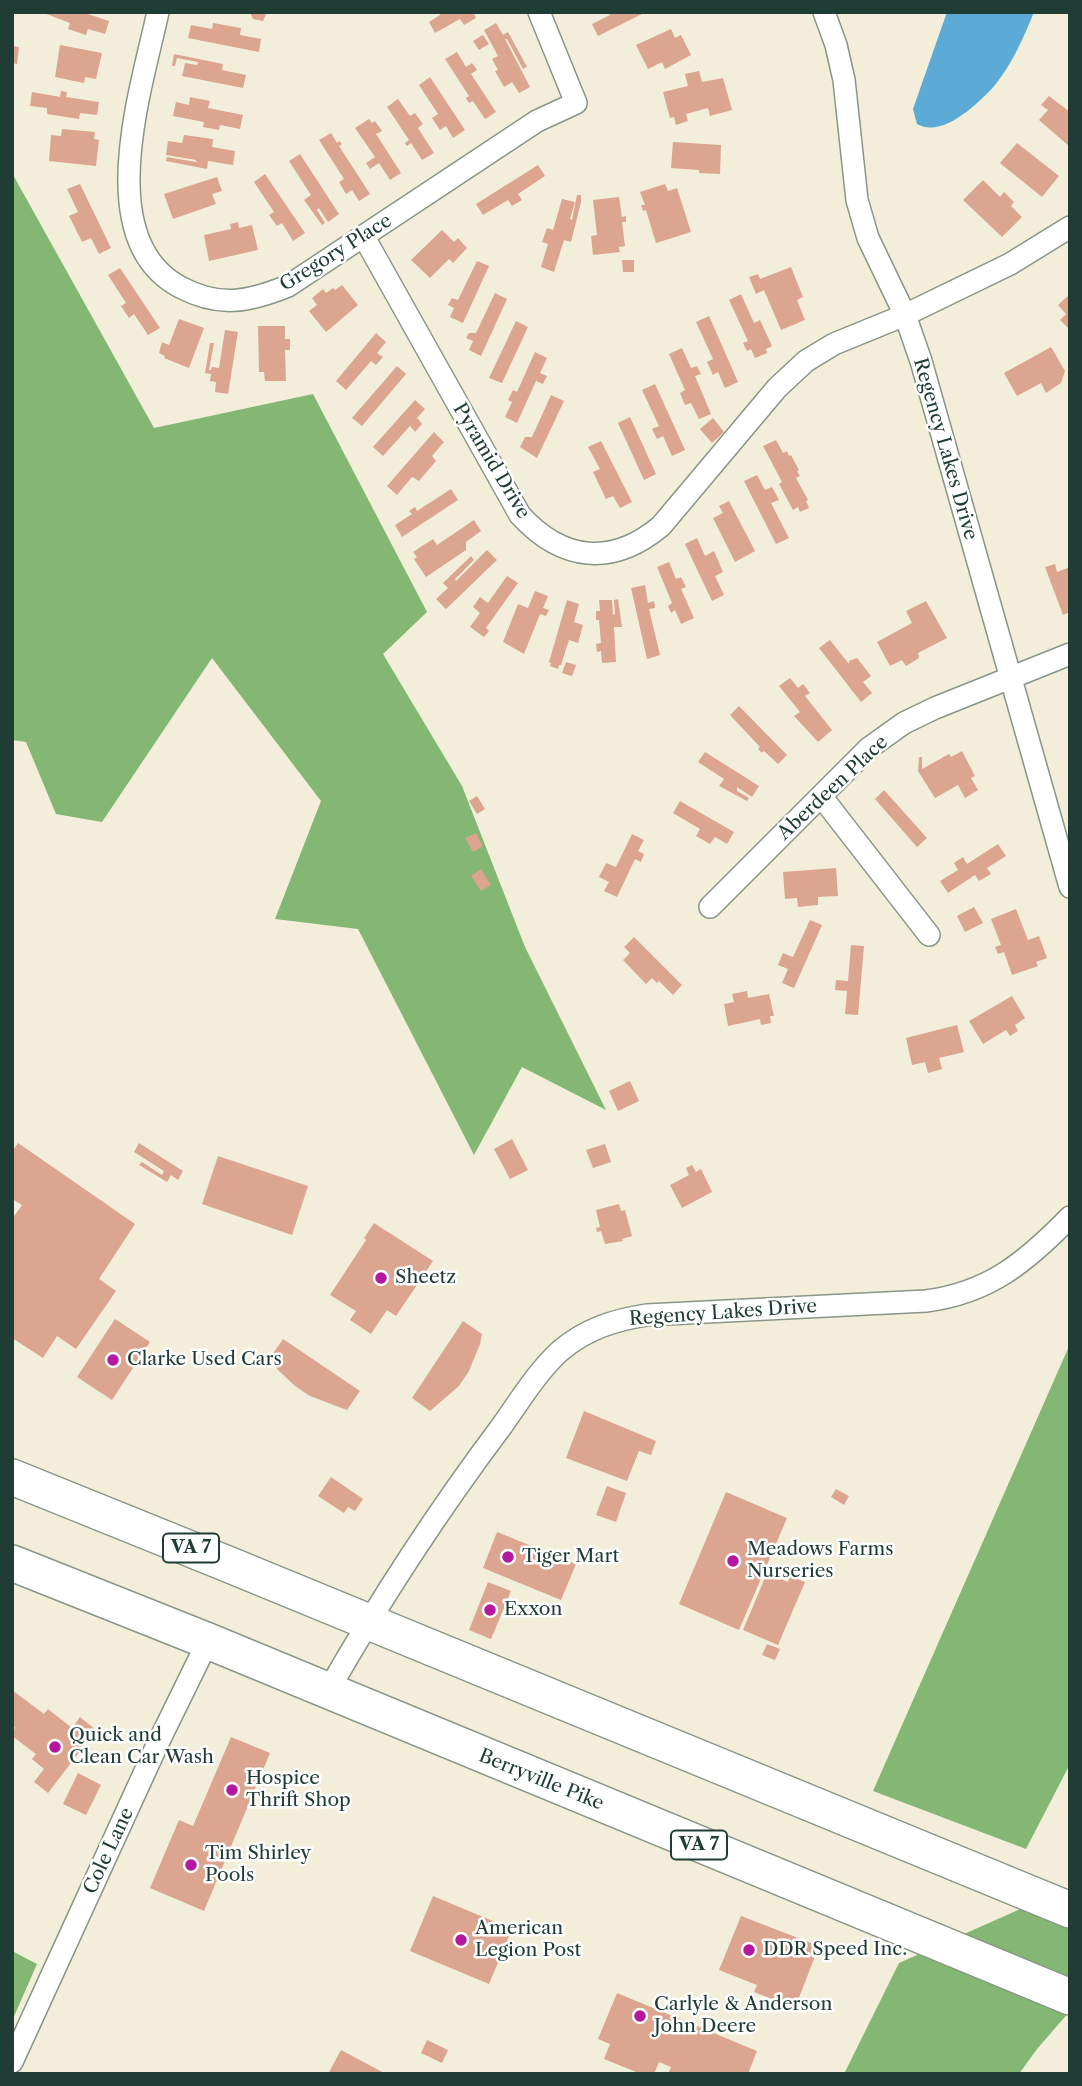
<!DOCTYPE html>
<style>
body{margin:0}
#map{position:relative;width:1082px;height:2086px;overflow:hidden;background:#f2eeda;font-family:"Libre Caslon Text",serif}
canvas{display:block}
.frame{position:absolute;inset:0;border:14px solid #1f3d34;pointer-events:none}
</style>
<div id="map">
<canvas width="1082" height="2086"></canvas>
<div class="frame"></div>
</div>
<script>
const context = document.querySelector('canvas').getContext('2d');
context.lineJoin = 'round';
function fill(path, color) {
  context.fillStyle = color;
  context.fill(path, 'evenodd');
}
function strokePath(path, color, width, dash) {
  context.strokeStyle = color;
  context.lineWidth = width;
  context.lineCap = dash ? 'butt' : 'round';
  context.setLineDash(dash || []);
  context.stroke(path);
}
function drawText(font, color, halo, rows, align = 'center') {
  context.font = font + ' "Libre Caslon Text",serif';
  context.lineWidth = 5;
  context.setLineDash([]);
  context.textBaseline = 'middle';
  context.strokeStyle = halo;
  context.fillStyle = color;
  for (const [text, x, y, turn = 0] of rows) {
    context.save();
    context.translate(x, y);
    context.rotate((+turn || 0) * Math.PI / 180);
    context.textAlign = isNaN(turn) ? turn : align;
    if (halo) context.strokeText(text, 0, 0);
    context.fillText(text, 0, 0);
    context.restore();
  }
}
const forest = new Path2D(`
 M12 173 154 428 313 394 427 612 383 654 462 786 525 947 606 1110 522 1067 474 1155 358 929 275 919 321 801 212 658 102 822 56 814 26 742 12 740Z
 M1070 1344V1764L1026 1849 873 1791Z
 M1027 1906 1070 1926V2011L1037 2049 1019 2074H844L899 1963Z
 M12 1951 37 1964 12 2021Z`);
const water = new Path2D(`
 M947 12H1034C1024 37 1012 64 995 85 979 103 942 139 917 124L913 109Z`);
const building = new Path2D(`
 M41 12H82L109 21 105 34 88 29 86 35 68 29 70 23Z
 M250 12H267L263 21 253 19Z
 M440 12H473L476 18 464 25 460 19 435 33 429 22 440 15Z
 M609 12H646L598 36 592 24 610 15Z
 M213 23 241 28 240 35 261 39 259 52 188 38 191 25 212 29Z
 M496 23 503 35 508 32 527 67 523 69 507 39H505L530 87 519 93 512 82 504 87 495 71 498 70 492 59 498 56 484 30Z
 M671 29 675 38 681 35 691 55 665 69 662 62 648 69 636 45Z
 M483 35 489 44 479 50 473 41Z
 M60 45 102 53 96 79 85 77 84 83 55 77Z
 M12 46 19 47 17 64 12 63Z
 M457 52 466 67 472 63 477 70 471 74 496 112 485 119 473 101 469 103 466 98 469 96 445 59Z
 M174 54 223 64 222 70 246 75 243 88 182 76 185 63 197 65 198 62 177 58 175 66H172Z
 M699 71 702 82 723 78 732 110 710 116 708 108 686 114 688 121 676 125 674 117 670 118 663 92 688 86 685 74Z
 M430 77 465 130 453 138 446 126 440 130 432 118 438 114 419 85Z
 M61 91 67 92 66 97 99 102 97 115 80 113 79 119 47 114V108L30 106 32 92 60 97Z
 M1049 96 1070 112V147L1039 120 1048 110 1041 105Z
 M190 97 210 101 208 108 243 115 240 129 220 125 219 130 203 127 204 122 173 116 176 102 189 105Z
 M398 99 410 116 415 113 423 124 418 128 434 153 422 160 411 143 407 146 405 143 409 140 387 107Z
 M369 119 372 123 375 121 382 131 376 134 401 173 390 180 379 163 370 169 366 163 375 157 355 128Z
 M62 129 95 132 94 139 99 140 96 166 49 161 51 135 61 136Z
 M331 133 337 143 339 141 342 144 339 146 370 194 359 201 352 190 346 194 339 182 344 179 319 140Z
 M184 135 213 139 212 147 235 151 233 165 208 161 207 169 166 161 167 157 196 162V160L166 155 168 141 182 143Z
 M673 142 721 145 720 174 699 173V170L671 168Z
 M1017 143 1059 176 1042 197 1000 163Z
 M300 154 339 214 328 222 319 208 317 210 325 223 322 225 304 200 311 195 289 161Z
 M538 165 545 176 518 194 522 200 512 206 508 200 483 215 476 204Z
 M265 174 305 233 293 241 282 223 277 226 269 215 274 212 254 182Z
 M217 177 222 191 212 194 216 204 173 219 164 194Z
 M983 180 1000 197 1004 192 1014 202 1011 206 1022 217 1002 237 963 200Z
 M80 184 111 248 99 254 91 238 82 242 69 216 78 212 67 189Z
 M665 184 668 191 677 188 691 232 656 243 646 210 643 211 641 205H645L640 192Z
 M577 195H581V202L571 242 564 240 554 272 541 267 548 244 542 242 547 228 553 230 562 199 575 202 570 219 572 220Z
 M619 197 622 217 626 216V222H622L625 246 619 247 620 252 593 255 591 236 597 235 593 200Z
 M238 222 239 228 252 225 258 250 209 261 204 235 231 229 230 224Z
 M442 230 454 242 458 238 467 248 453 263 449 259 430 278 411 260Z
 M622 260H634V272H623Z
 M477 261 489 266 463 323 450 317 454 308 448 305 452 298 458 300Z
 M791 267 803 297 797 300 805 320 781 330 764 290 756 294 749 277 758 274 760 279Z
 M120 268 160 328 148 335 134 314 129 318 121 306 126 303 108 275Z
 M342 285 358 305 326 332 309 311 317 305 312 298 323 289 326 293 333 288 335 290Z
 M495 293 507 299 481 356 469 350 473 341 466 338 469 333H476Z
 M741 294 754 323 760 320 772 346 766 349 767 353 755 358 751 349 747 351 743 343 748 341 729 300Z
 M1070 294V330L1060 320 1066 314 1058 305Z
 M709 316 738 382 725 388 718 372 713 375 707 362 713 359 696 322Z
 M179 319 204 328 189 368 164 358 165 356 159 353 162 342 169 345Z
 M516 321 528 327 502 383 489 378Z
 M258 326H285V339H290V350H285L286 381H265L264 372H259Z
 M225 330 238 332 228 394 215 392 216 382 210 381 211 374 205 373 210 343H214L209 370H211L212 367 219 368Z
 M376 333 386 342 377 353 383 357 376 365 371 361 346 390 336 381Z
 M1051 347 1065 371 1061 383 1046 393 1041 383 1017 396 1004 373Z
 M682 348 691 368 697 366 701 374 695 376 711 414 699 419 691 403 685 405 680 393 685 390 669 354Z
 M535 352 547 358 540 373 547 376 543 384 536 381 517 423 505 417 512 402 508 400 513 390 517 392Z
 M397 366 406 374 362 426 352 418Z
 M655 384 685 450 672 456 663 436 657 439 652 429 659 426 642 390Z
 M551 395 564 401 537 458 520 447 525 437H532Z
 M415 400 425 409 417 418 422 424 415 432 410 426 383 456 373 447Z
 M630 417 656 474 644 480 618 423Z
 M713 418 724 432 712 443 700 429Z
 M434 432 444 442 432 456 436 461 419 481 412 477 397 495 387 486Z
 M776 440 783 453 787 451 789 456 791 455 799 470 797 471 800 476 796 478 808 500 806 501 809 508 800 512 798 507 793 510 779 484 782 482 763 446Z
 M601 441 632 502 620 508 613 496 606 499 593 472 600 469 588 447Z
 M757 475 765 490 772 487 779 500 771 503 789 538 776 544 744 481Z
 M451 489 458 500 402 537 395 525 412 514 409 511 415 507 417 511Z
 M729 501 755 551 735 562 713 518 723 513 719 506Z
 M474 520 481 531 466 542V550L426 577 414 559 417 557 413 552 433 539 437 545Z
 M697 538 705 556 714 551 723 572 715 576 724 595 712 601 685 544Z
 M487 550 497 560 446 609 436 599 448 588 443 583 471 556 474 560 455 579 456 581Z
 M669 562 676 579 681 577 686 587 681 589 694 618 681 624 675 610 671 613 668 606 672 603 657 567Z
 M1055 564 1057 572 1070 567V612L1063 615 1045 567Z
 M507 576 518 583 486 628 489 631 484 637 470 627 480 613 473 607 480 597 488 603Z
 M645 585 648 603 654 601 655 608 649 609 660 655 647 659 631 588Z
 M535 591 548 596 543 608 549 610 546 616 540 614 524 654 503 642 518 604 528 608Z
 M618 599 622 627H614L616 662 602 663 601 651 597 652 596 644 601 643 599 620H596V611H600L599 600H612L613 615 615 614 614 600Z
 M567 600 579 604 574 622 583 625 578 643 569 640 561 665H559L558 669 550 666 551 663 549 662Z
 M926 601 947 638 918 653 919 658 906 666 902 660 890 666 877 642 912 623 906 611Z
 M830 640 849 664V661L857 658 871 676 863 682 872 693 861 702 819 648Z
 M566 662 576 665 572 676 562 673Z
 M790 678 798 688 803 684 810 693 805 696 832 730 818 742 794 716 800 712 779 686Z
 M739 706 787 755 778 764 764 751 762 753 758 749 760 747 730 715Z
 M962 751 975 776 971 778 978 790 965 798 958 785 935 798 918 771 919 757H922V769L949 754 951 757Z
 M705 752 759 786 752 797 737 787V791L749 798 747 801 719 786 724 779 698 762Z
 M884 790 927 838 917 847 875 799Z
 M477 796 485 809 477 814 469 801Z
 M680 801 734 832 727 844 715 837 710 844 696 836 700 829 673 813Z
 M476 833 483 846 473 852 465 838Z
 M632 834 644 840 638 851 644 854 641 862 635 859 617 897 604 891 609 882 599 877 606 863 616 867Z
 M998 844 1006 856 987 868 991 874 979 881 975 875 948 893 940 881 958 870 954 863 963 857 967 864Z
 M836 868 838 896 818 897V905L798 907 797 898 785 899 783 872Z
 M481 869 491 885 481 891 471 876Z
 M974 907 983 923 965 932 957 916Z
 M1016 909 1028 940 1039 936 1047 958 1036 962 1038 966 1012 975 1004 952 998 954 995 947 1001 945 991 919Z
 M810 920 822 925 794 988 782 983 788 969 778 965 783 953 793 957Z
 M634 937 682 985 673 995 659 981 657 983 652 978 646 984 623 960 630 953 624 947Z
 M851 945 864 946 858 1015 845 1014 847 991 835 990 836 980 848 981Z
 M747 991 748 998 769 994 774 1016H770L771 1023 761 1025 760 1019 728 1026 724 1004 734 1002 732 994Z
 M1012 996 1025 1018 1015 1025 1018 1031 1010 1036 1006 1030 983 1044 969 1021Z
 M957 1025 964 1052 939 1058 942 1069 928 1073 925 1062 912 1065 906 1038Z
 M630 1081 639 1101 618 1111 609 1091Z
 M512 1139 528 1170 510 1179 494 1149Z
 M18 1143 135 1224 99 1279 116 1291 76 1349 57 1336 43 1358 12 1338V1219L22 1205 12 1199V1152Z
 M139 1143 183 1171 178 1180 171 1175 167 1182 139 1165 142 1162 162 1175 164 1171 134 1152Z
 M605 1144 611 1162 593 1168 586 1150Z
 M218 1156 308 1186 292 1235 202 1204Z
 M692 1165 696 1172 701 1169 712 1192 682 1208 670 1185 689 1175 686 1168Z
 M619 1204 621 1211 625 1210 632 1236 622 1239 623 1241 605 1244 601 1231 597 1232 596 1228 600 1227 596 1210Z
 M374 1223 433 1261 396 1316 387 1310 371 1334 350 1320 356 1311 330 1295 366 1240 364 1238Z
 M115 1319 150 1342 112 1400 77 1377Z
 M463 1321 482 1334 480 1344 469 1371 459 1386 430 1411 412 1398Z
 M283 1339 360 1391 347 1410 310 1396 295 1386 278 1370 270 1358Z
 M584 1411 656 1441 651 1455 639 1451 627 1481 566 1458Z
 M331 1477 363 1499 355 1511 348 1507 344 1513 318 1496Z
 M607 1486 626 1493 616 1522 596 1515Z
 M836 1489 849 1496 844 1505 831 1497Z
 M726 1492 787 1518 739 1630 679 1604Z
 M497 1532 576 1564 561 1600 483 1568Z
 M767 1573 788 1582 790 1576 805 1582 778 1645 743 1630Z
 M488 1582 511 1591 491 1639 469 1630Z
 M767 1644 780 1649 775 1660 762 1655Z
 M12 1690 44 1714 48 1709 72 1728 80 1717 96 1730 48 1793 34 1782 44 1769 32 1759 36 1754 12 1736 15 1727 12 1725Z
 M231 1737 270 1753 204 1911 150 1888 179 1820 193 1826Z
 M78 1773 101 1785 86 1815 63 1804Z
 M433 1896 512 1929 489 1984 410 1951Z
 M741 1916 819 1946 795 2008 754 1992 757 1985 719 1970Z
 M617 1993 757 2051 748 2074H668L671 2067 659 2062 654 2074H641L604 2059 610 2044 598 2039Z
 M427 2040 448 2050 442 2063 421 2053Z
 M341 2050 386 2074H328Z`);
const minor = new Path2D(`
 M158 12C142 87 91 240 180 287 220 308 248 302 288 286L537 121 576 103 539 12
 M824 12 836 45 844 80 857 200 868 238 905 315 921 361 1070 887
 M364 237 520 515C562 561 612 567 661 526L777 388 806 361 834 344 905 315 1010 264 1070 227
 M821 796 929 935
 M710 907 869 748 904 723 935 708 1070 654
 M328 1691C380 1600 438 1511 501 1427 519 1402 537 1372 560 1351 586 1329 614 1320 647 1315L926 1301C989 1293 1026 1262 1070 1217
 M12 2062 158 1743 208 1641`);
const trunk = new Path2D(`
 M12 1477 230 1565 1070 1910
 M12 1563 208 1641 1070 1997`);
const markers = [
 [381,1278,7,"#b5179e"],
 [113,1360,7,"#b5179e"],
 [508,1557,7,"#b5179e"],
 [733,1561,7,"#b5179e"],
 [490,1610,7,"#b5179e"],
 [55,1747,7,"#b5179e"],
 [232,1790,7,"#b5179e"],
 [191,1865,7,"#b5179e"],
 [461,1940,7,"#b5179e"],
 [749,1950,7,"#b5179e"],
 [640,2016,7,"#b5179e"]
];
const shields = [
 [191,1548,56],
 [699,1845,56]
];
const shieldNames = [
 ["VA 7",191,1548],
 ["VA 7",699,1845]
];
const streetNames = [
 ["Gregory Place",336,253,-32],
 ["Regency Lakes Drive",945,449,74],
 ["Pyramid Drive",491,461,59],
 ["Aberdeen Place",833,788,-43],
 ["Regency Lakes Drive",723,1313,-4],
 ["Berryville Pike",541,1780,22],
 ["Cole Lane",109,1851,-65]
];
const poiNames = [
 ["Sheetz",395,1278],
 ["Clarke Used Cars",127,1360],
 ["Meadows Farms",747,1550],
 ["Nurseries",747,1572],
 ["Tiger Mart",522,1557],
 ["Exxon",504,1610],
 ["Quick and",69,1736],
 ["Clean Car Wash",69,1758],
 ["Hospice",246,1779],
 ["Thrift Shop",246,1801],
 ["Tim Shirley",205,1854],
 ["Pools",205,1876],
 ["American",475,1929],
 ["Legion Post",475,1951],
 ["DDR Speed Inc.",763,1950],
 ["Carlyle & Anderson",654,2005],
 ["John Deere",654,2027]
];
fill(forest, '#83b773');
fill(water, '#5babd6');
fill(building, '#dba58f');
strokePath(minor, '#889687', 24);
strokePath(trunk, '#889687', 38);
strokePath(minor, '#fff', 21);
strokePath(trunk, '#fff', 35);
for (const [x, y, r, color] of markers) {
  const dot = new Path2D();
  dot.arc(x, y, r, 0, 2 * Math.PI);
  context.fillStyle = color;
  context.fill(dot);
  strokePath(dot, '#fff', 2.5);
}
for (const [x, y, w] of shields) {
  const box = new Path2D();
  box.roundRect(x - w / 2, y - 14.5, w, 29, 5);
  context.fillStyle = '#fff';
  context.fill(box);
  strokePath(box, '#1f3d34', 2);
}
drawText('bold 18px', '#1f3d34', null, shieldNames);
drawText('19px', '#1f3d34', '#fff', streetNames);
drawText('19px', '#1f3d34', '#fff', poiNames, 'left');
</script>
